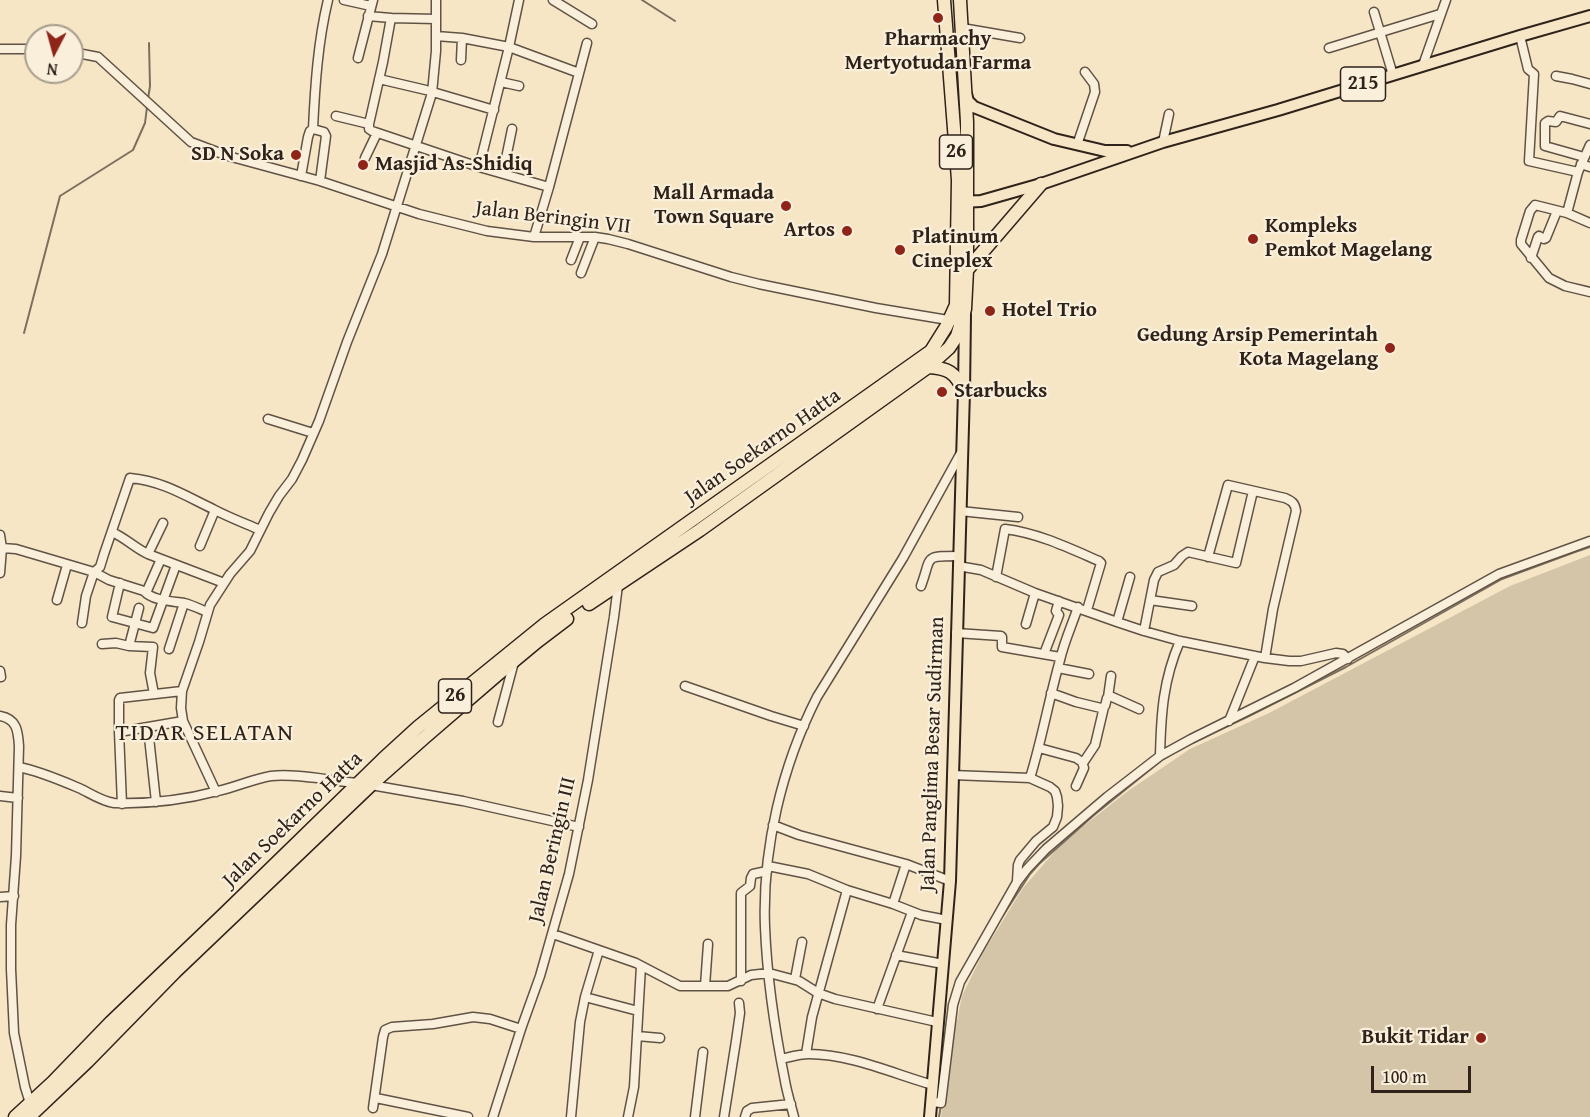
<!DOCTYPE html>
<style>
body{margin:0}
#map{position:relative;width:1590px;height:1117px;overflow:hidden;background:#f6e6c6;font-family:"Gentium Book Plus",serif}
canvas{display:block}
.north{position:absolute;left:24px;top:24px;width:60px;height:60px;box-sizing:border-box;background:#f9efda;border:2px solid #a89d8d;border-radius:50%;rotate:186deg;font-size:16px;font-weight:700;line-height:24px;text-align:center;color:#2e221a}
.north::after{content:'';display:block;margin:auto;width:21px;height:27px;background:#8f2418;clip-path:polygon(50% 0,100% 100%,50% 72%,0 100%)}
.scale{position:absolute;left:1371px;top:1066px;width:100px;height:27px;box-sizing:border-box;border:3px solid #2e221a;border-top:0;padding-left:8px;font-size:18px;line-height:21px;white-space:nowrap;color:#2e221a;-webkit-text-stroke:4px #f9efda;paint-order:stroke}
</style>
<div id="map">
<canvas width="1590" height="1117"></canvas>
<div class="north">N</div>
<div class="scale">100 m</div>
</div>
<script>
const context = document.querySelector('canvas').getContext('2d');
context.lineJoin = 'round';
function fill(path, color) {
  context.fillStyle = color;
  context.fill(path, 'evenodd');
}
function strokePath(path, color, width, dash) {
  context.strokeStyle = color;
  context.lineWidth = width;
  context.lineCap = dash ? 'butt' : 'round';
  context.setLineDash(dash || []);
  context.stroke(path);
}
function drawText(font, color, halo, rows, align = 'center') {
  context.font = font + ' "Gentium Book Plus",serif';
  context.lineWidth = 4.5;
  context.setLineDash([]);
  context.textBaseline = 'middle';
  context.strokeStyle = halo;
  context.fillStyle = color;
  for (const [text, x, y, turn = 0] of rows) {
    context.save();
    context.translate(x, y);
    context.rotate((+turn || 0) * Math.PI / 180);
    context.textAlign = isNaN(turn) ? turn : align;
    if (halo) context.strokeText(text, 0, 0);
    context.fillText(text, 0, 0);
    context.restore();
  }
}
const green = new Path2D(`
 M1590 555V1117H941L945 1080 962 996 984 951 1023 888 1063 842 1128 791 1190 749 1269 713 1510 586Z`);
const stream = new Path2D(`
 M642 0 675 21
 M148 99 150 86 149 43
 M24 333 60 196 133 150 145 123 147 107
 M1190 744 1249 716 1346 667 1502 579 1575 552 1590 547
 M1002 917 1030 874 1039 864 1094 815 1162 760 1179 750
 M939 1117 941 1105`);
const minor = new Path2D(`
 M344 0 371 6
 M553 0 592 24
 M1374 12 1393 75
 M368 16 391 18
 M436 19 391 18 383 62 369 124V129L372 131 479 167 509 47 579 73
 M962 28 1020 38
 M436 36 462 38 461 60
 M1520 36 1528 69 1534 74 1529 161 1578 172
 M462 38 509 47 519 0
 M1329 48 1440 14
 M0 49H36
 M72 52 98 57 191 142 228 156 320 181 419 214 487 231 534 237H595L608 239 628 244 731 277 759 284 876 308 954 321
 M358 58 373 0
 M1423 65 1446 0
 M1556 76 1572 79 1590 84
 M379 79 426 90 494 110
 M501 82 519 86
 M336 116 369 124
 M313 129 324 132 326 136 320 181
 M1163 142 1169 114
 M1077 145 1095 92 1094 84 1085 72
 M1590 145 1578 172 1567 213 1590 223
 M1584 157 1545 146V123L1548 121 1556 122 1560 116 1590 124
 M365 158 377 133
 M1581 164 1590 167
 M479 167 549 187 534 237
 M503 173 512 129
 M301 176 308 137 310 131 313 129C315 86 318 41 328 0
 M549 187 587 43
 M1567 213 1535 205 1530 211 1521 240V244L1549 278 1565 286 1590 292
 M1531 258 1538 237 1539 236 1544 239 1546 238 1557 211
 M571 260 580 237
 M581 273 595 237
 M268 419 313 433
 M960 511 1018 517
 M112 532C127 539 135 548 148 554L224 583
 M0 535 2 548 0 573
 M200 546 215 510
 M2 548 16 549 94 572 109 580 144 591C153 601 172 601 184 603 192 605 200 609 207 612
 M148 554 163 523
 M1208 557 1228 485 1285 498C1292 501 1295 503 1296 511L1273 609 1265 658
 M958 566 981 570 1035 593 1117 622 1144 631 1180 641 1265 658 1289 661H1301L1336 653 1343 654 1348 659
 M996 577 1005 529C1038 533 1069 548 1099 561L1101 563 1087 610
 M120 583 112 617 153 628 176 565
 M921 586C932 556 923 556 958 556
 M146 593 161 559
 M57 600 67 565
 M1150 600 1192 606
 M139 608 129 646 153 647 150 673 154 694
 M1117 622 1130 577
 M82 623 86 596 94 572 100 567 104 554 130 478C162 481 184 495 213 509 228 517 244 523 260 530
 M1026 624 1035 593
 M1144 631 1154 580 1158 572 1174 565 1182 556 1188 552 1236 563 1253 491
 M956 633 1001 636 1002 637V647L1060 657
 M102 644 116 643 129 646
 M169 649 184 603
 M1044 654 1059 615 1056 611 1059 601
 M1058 668 1089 674
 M0 671 1 677
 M685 686 771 716 804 726
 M1051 693 1076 702 1101 708 1105 706 1107 698 1110 696 1139 709
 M1108 697 1111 676
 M0 716C17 719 18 731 19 746L16 856 11 925V969L14 1033 25 1087 30 1103
 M1229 721 1255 656
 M498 722 514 662
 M148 728 156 802
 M119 732V700L120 698 182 691
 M1039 748 1076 758 1082 762 1084 768 1076 786
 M1160 756C1161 714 1163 680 1180 641
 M1083 763 1095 745 1104 707
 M19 767C39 771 60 780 79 788 90 793 101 801 114 803 149 804 184 800 218 791 236 787 253 779 271 776 296 773 332 781 358 783
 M952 775 1030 778 1050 787 1055 791 1057 797 1058 806 1057 817 1053 827 1036 841 1020 860 1018 865 1017 881
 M1030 778C1042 739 1049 699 1060 660 1064 642 1072 625 1078 607
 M371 785 463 801 579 827
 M216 792 183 721 181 708 182 691 199 642 210 605 230 574 250 551 269 513 279 496 292 479 302 460 319 421 347 342 382 254 432 93 436 51V0
 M0 796 18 798
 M122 804 119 732 183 721
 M773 825 799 835 906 864
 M768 866 808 874 847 890 893 904 921 915 947 920
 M0 897 14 896
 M893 904 906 864 950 881
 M553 934 636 963 680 986H728L751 975 769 973 799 981 818 993 835 999 937 1022
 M896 955 943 964
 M795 979 802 942
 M741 981V893L750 886 751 878 753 874 767 871
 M705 986 708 944
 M585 997 638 1011
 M877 1009 912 912
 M637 1036 660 1038
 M806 1054 812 1017 847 890
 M781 1059C790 1057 800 1054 809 1054 850 1054 894 1074 933 1085
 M376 1098 468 1117
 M931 1102 941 1103 953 1005 960 982 1017 882 1027 869 1046 849 1107 797 1160 756 1191 739 1294 688 1499 574 1590 541
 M373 1108 383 1037 385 1030 392 1027 433 1024 473 1017 490 1019 521 1029
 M493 1117 521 1029 540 976 569 874 588 780 614 617 618 585
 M571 1117 580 1022 585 997 599 950
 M628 1117 634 1087 641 966
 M695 1117 703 1052
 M724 1117 736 1041 740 1013 739 1003
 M745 1117 747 1111 752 1108 791 1104
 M794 1117C791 1105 787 1093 785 1081 775 1031 767 978 765 927 762 849 782 766 817 697L903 558 962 451`);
const major = new Path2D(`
 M966 94 968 101 974 107 1054 139 1105 151H1127
 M961 202 981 201 1041 184 1163 142 1278 110 1520 36 1590 16
 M930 1117 950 881 964 391 965 315`);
const highway = new Path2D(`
 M967 270 1041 184
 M928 367C948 368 955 372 964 391
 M589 604 700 530 928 367 949 348 957 336 965 309 967 270V122L960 0
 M15 1117 53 1082 111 1022 225 913 383 759 418 727 545 624 931 351 946 327 956 305 958 180 944 0
 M29 1117 87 1062 175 972 371 785 424 738 497 675 538 641 567 619`);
const markers = [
 [938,18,6,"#8f2418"],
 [296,155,6,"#8f2418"],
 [363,165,6,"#8f2418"],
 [786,206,6,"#8f2418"],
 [847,231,6,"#8f2418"],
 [1253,239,6,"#8f2418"],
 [900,250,6,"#8f2418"],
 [990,311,6,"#8f2418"],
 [1390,348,6,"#8f2418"],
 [942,392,6,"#8f2418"],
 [1481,1038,6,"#8f2418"]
];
const shields = [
 [1363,84,45],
 [956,152,33],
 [455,696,33]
];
const shieldNames = [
 ["215",1363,84],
 ["26",956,152],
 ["26",455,696]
];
const poiNames = [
 ["Pharmachy",938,40,"center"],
 ["Mertyotudan Farma",938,64,"center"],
 ["SD N Soka",284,155],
 ["Masjid As-Shidiq",375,165,"left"],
 ["Mall Armada",774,194],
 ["Town Square",774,218],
 ["Kompleks",1265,227,"left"],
 ["Pemkot Magelang",1265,251,"left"],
 ["Artos",835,231],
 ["Platinum",912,238,"left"],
 ["Cineplex",912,262,"left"],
 ["Hotel Trio",1002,311,"left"],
 ["Gedung Arsip Pemerintah",1378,336],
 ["Kota Magelang",1378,360],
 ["Starbucks",954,392,"left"],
 ["Bukit Tidar",1469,1038]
];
const streetNames = [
 ["Jalan Beringin VII",553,218,7],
 ["Jalan Soekarno Hatta",763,447,-35],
 ["Jalan Panglima Besar Sudirman",933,754,-88],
 ["Jalan Soekarno Hatta",293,820,-44],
 ["Jalan Beringin III",553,850,-77]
];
const quarterNames = [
 ["TIDAR SELATAN",205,734]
];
fill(green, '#d4c5a9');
strokePath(stream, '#7d6f5e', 2);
strokePath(minor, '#605345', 11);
strokePath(major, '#2e221a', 14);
strokePath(highway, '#2e221a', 15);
strokePath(minor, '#f9efda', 8);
strokePath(major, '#f6e6c6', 10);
strokePath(highway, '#f6e6c6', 12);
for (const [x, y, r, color] of markers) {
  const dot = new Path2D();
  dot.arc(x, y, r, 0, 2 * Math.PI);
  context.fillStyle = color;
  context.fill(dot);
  strokePath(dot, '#f9efda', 2);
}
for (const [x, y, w] of shields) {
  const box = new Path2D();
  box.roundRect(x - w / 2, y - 17, w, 34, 4.5);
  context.fillStyle = '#f9efda';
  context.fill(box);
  strokePath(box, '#2e221a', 1.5);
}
drawText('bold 20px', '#2e221a', null, shieldNames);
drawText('bold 21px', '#2e221a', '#f9efda', poiNames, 'right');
drawText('21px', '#2e221a', '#f9efda', streetNames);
context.letterSpacing = '1.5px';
drawText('24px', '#2e221a', '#f9efda', quarterNames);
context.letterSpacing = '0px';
</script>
